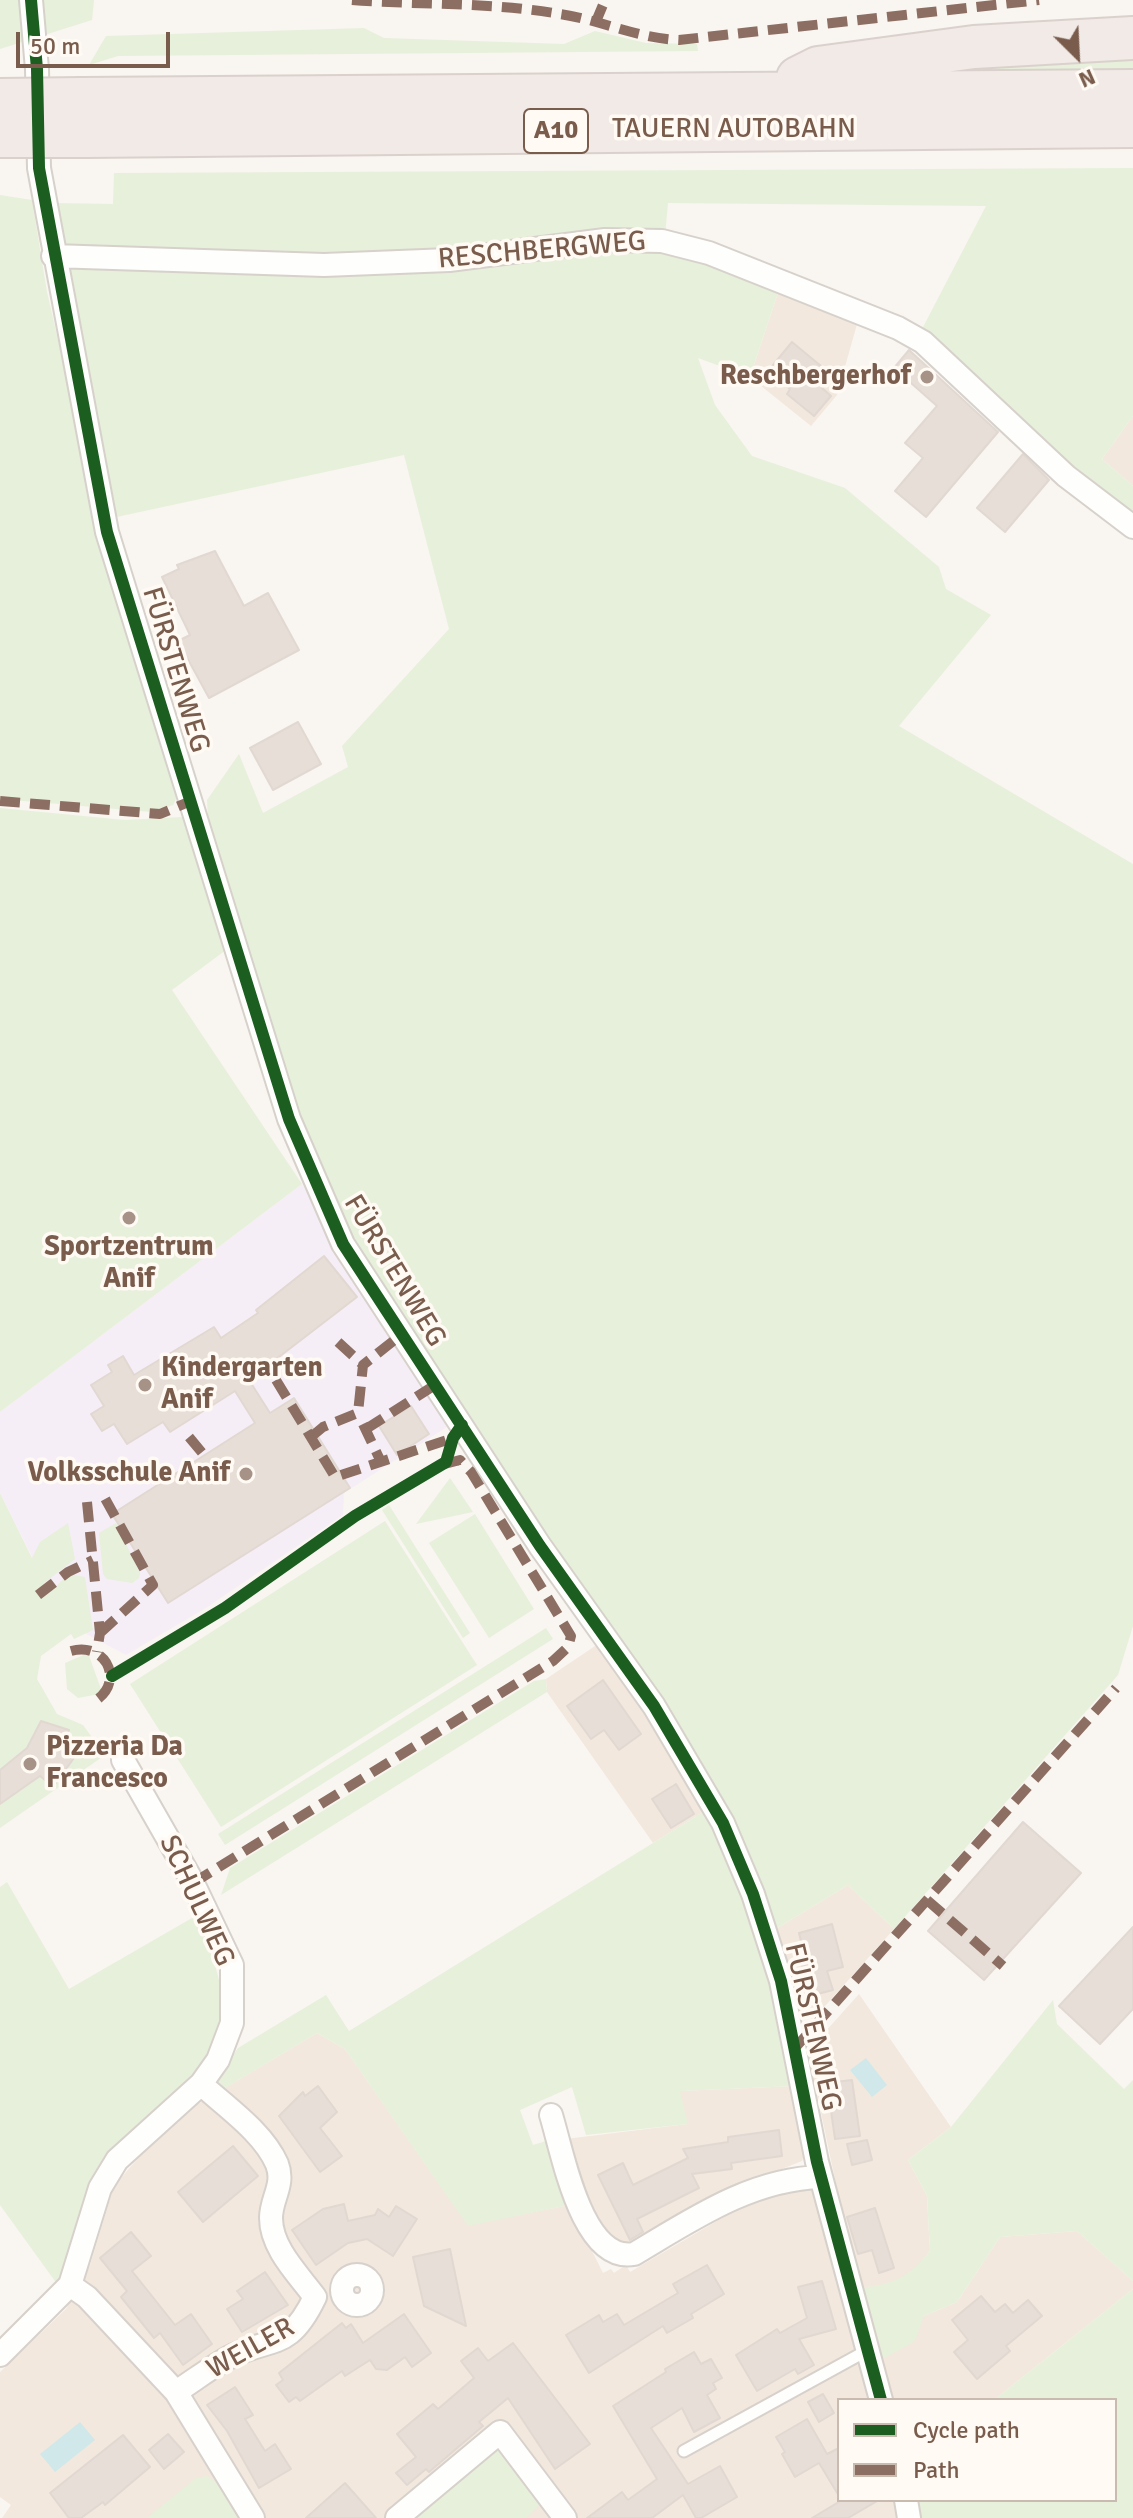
<!DOCTYPE html>
<meta charset="utf-8">
<style>
body{margin:0}
#map{position:relative;width:1133px;height:2518px;overflow:hidden;background:#f9f5f0;font-family:Signika,sans-serif}
canvas{display:block}
.legend{position:absolute;left:837px;top:2398px;width:280px;height:104px;box-sizing:border-box;background:#fffaf3;border:2px solid #cabbb1;margin:0;padding:10px 14px;list-style:none;font-size:24px;color:#7a5c4d}
.legend li{display:flex;align-items:center;gap:16px;height:40px}
.legend b{width:40px;border:2px solid #cabbb1}
.north{position:absolute;left:1037px;top:16px;width:80px;height:80px;-webkit-text-stroke:6px #fffaf3;paint-order:stroke;rotate:156deg;font-size:22px;font-weight:700;line-height:32px;text-align:center;color:#7a5c4d}
.north::after{content:'';display:block;margin:auto;width:28px;height:36px;background:#7a5c4d;clip-path:polygon(50% 0,100% 100%,50% 72%,0 100%)}
.scale{position:absolute;left:16px;top:32px;width:154px;height:36px;box-sizing:border-box;border:4px solid #7a5c4d;border-top:0;padding-left:10px;font-size:24px;line-height:28px;white-space:nowrap;color:#7a5c4d;-webkit-text-stroke:6px #fffaf3;paint-order:stroke}
</style>
<div id="map">
<canvas width="1133" height="2518"></canvas>
<ul class="legend">
<li><b style="height:10px;background:#1b5e20"></b>Cycle path</li>
<li><b style="height:10px;background:#8d6e63"></b>Path</li>
</ul>
<div class="north">N</div>
<div class="scale">50 m</div>
</div>
<script>
const context = document.querySelector('canvas').getContext('2d');
context.lineJoin = 'round';
function fill(path, color) {
  context.fillStyle = color;
  context.fill(path, 'evenodd');
}
function strokePath(path, color, width, dash) {
  context.strokeStyle = color;
  context.lineWidth = width;
  context.lineCap = dash ? 'butt' : 'round';
  context.setLineDash(dash || []);
  context.stroke(path);
}
function drawText(font, color, halo, rows, align = 'center') {
  context.font = font + ' Signika,sans-serif';
  context.lineWidth = 7;
  context.setLineDash([]);
  context.textBaseline = 'middle';
  context.strokeStyle = halo;
  context.fillStyle = color;
  for (const [text, x, y, turn = 0] of rows) {
    context.save();
    context.translate(x, y);
    context.rotate((+turn || 0) * Math.PI / 180);
    context.textAlign = isNaN(turn) ? turn : align;
    if (halo) context.strokeText(text, 0, 0);
    context.fillText(text, 0, 0);
    context.restore();
  }
}
const residential = new Path2D(`
 M780 287 859 317 837 395 811 426 750 377Z
 M1133 416V486L1102 459Z
 M601 1642 708 1809 653 1843 547 1692 546 1679Z
 M848 1885 894 1929 825 2006 799 2020 771 1932Z
 M859 1994 951 2127 908 2160 927 2196 930 2251 913 2272 888 2285 858 2288 808 2051Z
 M317 2033 345 2049 468 2225 569 2205 603 2273 611 2269 614 2273 626 2265 630 2272 751 2201 802 2185 811 2189 819 2202 865 2365 924 2316 957 2302 1000 2237 1077 2231 1133 2281V2289L994 2400H839V2500H898L901 2518H2L11 2505 0 2497V2372L66 2309 90 2265 114 2186 171 2120Z
 M795 2086 805 2152 802 2161 710 2197 630 2245 612 2244 586 2201 566 2139 687 2124 679 2091Z`);
const education = new Path2D(`
 M302 1184 450 1425 344 1493 343 1515 206 1608 126 1655 77 1629 50 1593 0 1493V1412Z`);
const green = new Path2D(`
 M0 0H94L92 20 0 49Z
 M364 28 384 38 564 44 595 31 646 43 697 44 698 51 118 56 89 65 106 36Z
 M1133 46V69L915 70Z
 M1133 168V416L1102 459 1133 486V516C1055 463 998 385 921 331L986 206 668 203 665 236 345 260 63 246 54 203 113 204 114 173Z
 M0 195 32 200 47 292 100 523 181 789 173 805 152 812 0 799Z
 M574 248H666L780 287 750 377 698 358 715 405 752 456 845 488 939 567 946 589 991 615 899 726 1133 864V1626L1118 1675 894 1929 848 1885 771 1932 749 1869 343 1228 311 1158 209 839 207 800 239 754 263 813 348 767 342 746 449 629 404 455 112 518 68 269 84 263Z
 M0 808 125 820 183 817 196 832 230 947 172 990 302 1184 0 1412Z
 M450 1478 473 1512 416 1524Z
 M0 1493 32 1558 40 1542 68 1523 75 1559 44 1583 50 1592 69 1574 85 1577 93 1630 74 1639 71 1634 41 1656 37 1679 57 1714 83 1725 105 1755 0 1828Z
 M389 1505 470 1633 463 1638 382 1510Z
 M475 1514 534 1609 489 1638 429 1543Z
 M385 1521 477 1665 221 1827 130 1684Z
 M116 1523 140 1573 139 1578 132 1583 107 1579 103 1574 99 1533Z
 M546 1628 553 1639 225 1845 218 1834Z
 M88 1653 101 1689 99 1694 78 1698 67 1689 65 1663Z
 M546 1679 547 1692 221 1895 230 1868 534 1681Z
 M708 1809 738 1881 770 1975 795 2086 680 2091 688 2124 586 2135 572 2087 520 2110 533 2145 549 2140 569 2205 468 2226 345 2049 317 2033 220 2091 216 2079 238 2048 326 1995 349 2031Z
 M7 1882 69 1989 192 1918 204 1926 223 1994 217 2041 193 2081 117 2148 60 2288 0 2205V1887Z
 M1053 2000 1057 2024 1124 2089 1133 2080V2281L1077 2231 1000 2237 957 2302 924 2316 915 2341 879 2361 858 2288C894 2284 907 2279 930 2251L927 2196 908 2160 951 2127Z
 M1133 2289V2518H918L914 2500H1115V2400H994Z
 M496 2451 507 2454 543 2502 526 2518H414L478 2459Z
 M207 2476 224 2487 242 2518H147L196 2478Z`);
const water = new Path2D(`
 M866 2058 887 2085 872 2097 850 2070Z
 M80 2422 95 2440 55 2472 40 2454Z`);
const building = new Path2D(`
 M792 342 833 376 822 388 831 396 814 416 787 394 790 389 768 371Z
 M909 350 998 432 926 517 895 491 923 458 905 443 937 406 894 368Z
 M1023 454 1049 480 1005 532 977 508Z
 M215 551 244 606 268 593 299 650 209 698 178 641 190 635 162 577 179 569 177 565Z
 M298 722 321 764 273 790 250 748Z
 M324 1256 357 1297 249 1380 270 1413 294 1398 350 1488 168 1603 112 1514 255 1423 235 1391 170 1432 163 1422 127 1444 114 1424 102 1431 91 1414 104 1406 91 1385 112 1372 108 1365 123 1356 134 1375 214 1327 221 1338 258 1313 256 1310Z
 M411 1406 429 1434 397 1455 379 1426Z
 M603 1680 641 1734 619 1750 604 1730 591 1739 567 1706Z
 M41 1721 69 1730 64 1744 79 1751 53 1787 40 1776 0 1804V1770L27 1748Z
 M676 1784 694 1814 671 1828 652 1799Z
 M1023 1822 1081 1873 984 1980 928 1931Z
 M832 1924 843 1967 827 1971 833 1990 810 1996 802 1966 807 1965 799 1933Z
 M1133 1927V2009L1100 2044 1059 2006Z
 M852 2080 860 2136 835 2139 827 2083Z
 M318 2086 337 2112 320 2128 342 2156 320 2172 279 2116 303 2092 305 2096Z
 M779 2130 782 2156 731 2163 732 2169 692 2174 699 2188 637 2219 643 2232 630 2240 598 2175 623 2163 633 2185 688 2158 683 2149 728 2142V2137Z
 M867 2140 872 2160 852 2165 847 2144Z
 M233 2146 258 2176 203 2222 178 2192Z
 M344 2204 348 2221 375 2215 378 2209 389 2217 396 2206 417 2219 393 2256 367 2239 348 2243 316 2265 292 2230 323 2209Z
 M875 2208 894 2268 879 2273 872 2250 858 2254 847 2217Z
 M131 2232 151 2256 132 2271 175 2325 191 2314 212 2344 183 2365 160 2333 154 2338 121 2297 127 2291 100 2258Z
 M450 2249 457 2283 466 2326 424 2306 413 2257Z
 M707 2265 724 2294 691 2314 693 2318 667 2333 663 2326 589 2373 566 2335 599 2315 603 2322 617 2314 624 2325 678 2293 673 2284Z
 M265 2272 288 2305 242 2332 227 2309 243 2299 237 2291Z
 M822 2281 836 2329 799 2339 814 2365 798 2374 795 2369 757 2391 736 2355 777 2329 780 2333 807 2318 798 2287Z
 M981 2296 995 2312 1005 2304 1013 2313 1028 2300 1042 2316 1006 2346 1010 2351 977 2379 954 2352 968 2340 952 2320Z
 M404 2314 431 2353 412 2367 405 2357 387 2370 376 2369 370 2360 345 2376 342 2371 300 2401 296 2397 289 2402 276 2385 283 2380 279 2373 342 2323 346 2328 351 2324 363 2343Z
 M513 2343 590 2444 555 2469 508 2398 479 2422 483 2426 429 2472 426 2469 407 2485 396 2473 416 2457 397 2434 433 2404 438 2409 474 2378 461 2361 478 2348 488 2361Z
 M694 2352 701 2364 711 2359 722 2378 713 2383 716 2389 707 2395 720 2418 694 2432 682 2408 651 2428 688 2484 720 2466 737 2497 701 2518H696L683 2495 652 2518H587L622 2492 628 2500 657 2479 613 2406 666 2372 665 2369Z
 M235 2387 253 2415 245 2419 265 2451 275 2444 291 2469 259 2488 227 2431 207 2405Z
 M823 2394 834 2413 819 2422 808 2402Z
 M807 2419 827 2454 839 2448V2496L819 2463 795 2477 782 2454 785 2452 776 2437Z
 M168 2434 184 2452 164 2469 149 2450Z
 M123 2435 150 2467 105 2505 103 2502 81 2518H69L50 2493Z
 M345 2483 376 2518H306Z
 M842 2500H879L848 2518H812Z`);
const lane = new Path2D(`
 M684 2451 868 2350`);
const street = new Path2D(`
 M31 0 37 69 39 168 107 532 289 1119 343 1244 540 1546 654 1706 723 1823 753 1894 781 1981 817 2162 881 2400
 M53 256 324 265 449 260 605 240 662 241 709 253 898 328 923 342 1066 476 1133 527
 M551 2115C563 2154 582 2263 634 2254 693 2219 751 2179 821 2177
 M342 2290a15 15 0 1 1 30 0a15 15 0 1 1-30 0Z
 M70 2285 87 2297 176 2392 253 2518
 M0 2355 70 2285 100 2188 117 2160 201 2084 218 2060 232 2023V1965L191 1879 123 1760
 M176 2392C193 2381 210 2368 228 2358 272 2335 288 2353 315 2297 298 2274 271 2248 271 2218 271 2198 285 2185 277 2164 263 2132 226 2107 201 2084
 M906 2500 909 2518
 M397 2518 500 2432 565 2518`);
const highway = new Path2D(`
 M798 78 818 68 974 47 1133 38
 M82 99 1133 91
 M86 136 1133 126`);
const highwayBridge = new Path2D(`
 M0 100 82 99
 M0 136H86`);
const quiet = new Path2D(`
 M352 0C421 5 491 2 560 14 601 20 636 38 679 40L1039 0
 M595 24 605 0
 M0 801 160 814 191 801
 M338 1342 363 1365
 M276 1380 335 1477 453 1438
 M363 1424 382 1464
 M366 1429 435 1385
 M189 1437 204 1455
 M311 1437 323 1427 358 1413 363 1365 402 1334
 M87 1502 100 1633 97 1652
 M38 1595 68 1572 93 1560
 M100 1633 153 1585 102 1493
 M71 1651C107 1641 126 1684 93 1702
 M193 1883 553 1661 568 1647 571 1636 471 1472 460 1460 441 1465
 M927 1900 1003 1966
 M795 2048 1116 1688`);
const cycleway = new Path2D(`
 M31 0 37 69 39 168 107 532 289 1119 343 1244 540 1546 654 1706 723 1823 753 1894 781 1981 817 2162 881 2400
 M112 1676 225 1608 355 1516 446 1462 453 1438 462 1425`);
const markers = [
 [927,377,8,"#a69286"],
 [129,1218,8,"#a69286"],
 [145,1385,8,"#a69286"],
 [246,1474,8,"#a69286"],
 [30,1764,8,"#a69286"]
];
const shields = [
 [556,131,64]
];
const shieldNames = [
 ["A10",556,131]
];
const streetNames = [
 ["TAUERN AUTOBAHN",734,130],
 ["RESCHBERGWEG",542,251,-5],
 ["FÜRSTENWEG",175,670,73],
 ["FÜRSTENWEG",394,1271,59],
 ["SCHULWEG",196,1901,65],
 ["FÜRSTENWEG",812,2027,77],
 ["WEILER",251,2349,-29]
];
const poiNames = [
 ["Reschbergerhof",911,377],
 ["Sportzentrum",129,1248,"center"],
 ["Anif",129,1280,"center"],
 ["Kindergarten",161,1369,"left"],
 ["Anif",161,1401,"left"],
 ["Volksschule Anif",230,1474],
 ["Pizzeria Da",46,1748,"left"],
 ["Francesco",46,1780,"left"]
];
fill(residential, '#f2e8de');
fill(education, '#f6eef6');
fill(green, '#e7f0db');
fill(water, '#d0e8ea');
fill(building, '#e6ded7');
strokePath(building, '#e2d8d2', 2);
strokePath(lane, '#d7d1cb', 15);
strokePath(street, '#d7d1cb', 26);
strokePath(highway, '#dad1cc', 46);
strokePath(lane, '#fefefd', 11);
strokePath(street, '#fefefd', 22);
strokePath(highway, '#f2eae7', 42);
strokePath(highwayBridge, '#dad1cc', 46, []);
strokePath(highwayBridge, '#f2eae7', 42);
strokePath(quiet, '#8d6e63', 10, [20, 10]);
strokePath(cycleway, '#1b5e20', 12);
for (const [x, y, r, color] of markers) {
  const dot = new Path2D();
  dot.arc(x, y, r, 0, 2 * Math.PI);
  context.fillStyle = color;
  context.fill(dot);
  strokePath(dot, '#fffaf3', 3);
}
for (const [x, y, w] of shields) {
  const box = new Path2D();
  box.roundRect(x - w / 2, y - 22, w, 44, 6);
  context.fillStyle = '#fffaf3';
  context.fill(box);
  strokePath(box, '#7a5c4d', 2);
}
drawText('bold 26px', '#7a5c4d', null, shieldNames);
drawText('28px', '#7a5c4d', '#fffaf3', streetNames);
drawText('bold 28px', '#7a5c4d', '#fffaf3', poiNames, 'right');
</script>
